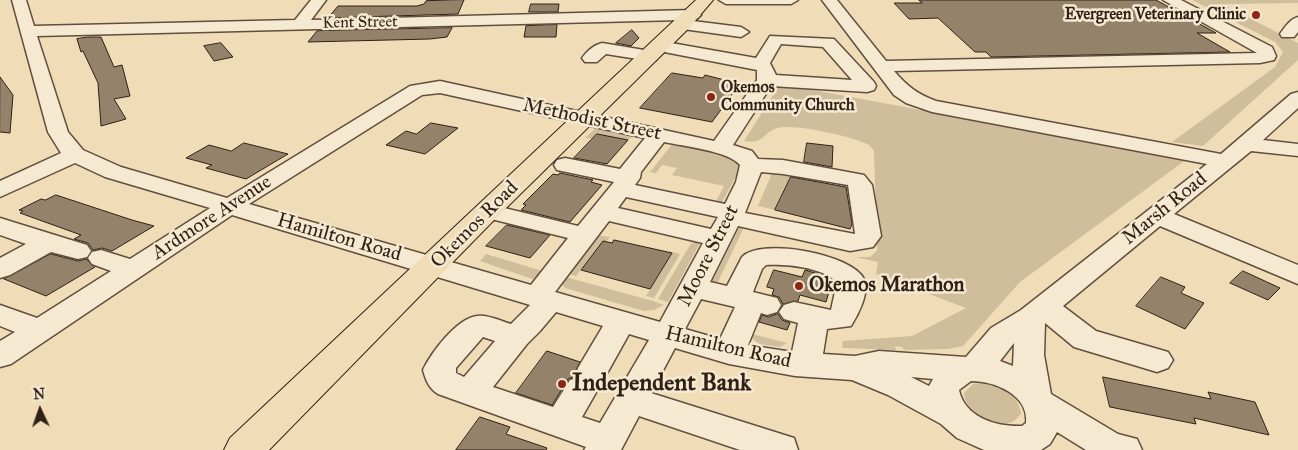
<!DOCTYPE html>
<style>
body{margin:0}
#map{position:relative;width:1298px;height:450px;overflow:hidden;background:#f0ddb8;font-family:"IM FELL Great Primer",serif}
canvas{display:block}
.north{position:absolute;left:15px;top:385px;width:50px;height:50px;-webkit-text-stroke:4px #f5e9d1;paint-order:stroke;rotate:357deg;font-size:14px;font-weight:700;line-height:20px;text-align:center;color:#302015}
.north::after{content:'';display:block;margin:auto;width:18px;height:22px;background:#302015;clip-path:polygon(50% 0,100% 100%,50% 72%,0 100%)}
</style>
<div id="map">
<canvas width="1298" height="450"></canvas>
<div class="north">N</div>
</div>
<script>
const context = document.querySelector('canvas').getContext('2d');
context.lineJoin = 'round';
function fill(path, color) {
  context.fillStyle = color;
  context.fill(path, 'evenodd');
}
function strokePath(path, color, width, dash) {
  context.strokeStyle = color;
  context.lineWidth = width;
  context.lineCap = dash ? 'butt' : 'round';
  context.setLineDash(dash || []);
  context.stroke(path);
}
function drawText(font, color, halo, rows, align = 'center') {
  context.font = font + ' "IM FELL Great Primer",serif';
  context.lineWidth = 5;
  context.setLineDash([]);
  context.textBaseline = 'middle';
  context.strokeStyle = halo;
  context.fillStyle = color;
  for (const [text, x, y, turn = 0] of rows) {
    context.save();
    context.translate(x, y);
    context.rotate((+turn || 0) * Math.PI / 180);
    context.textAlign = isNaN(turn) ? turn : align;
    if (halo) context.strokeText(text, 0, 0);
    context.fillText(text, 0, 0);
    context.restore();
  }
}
const green = new Path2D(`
 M1192 0H1298V3L1226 4V6L1298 43V60L1203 146 1172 142 1275 67 1283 52 1275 42Z
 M780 84 1187 159 1020 282 963 346 948 349 904 350 902 347 895 346 896 350 845 348H842L843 341 912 336 966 308 876 274 878 262 855 257H870L877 251 874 151 869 145C855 137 793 123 778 128 762 132 765 145 744 141Z
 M597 127 634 135 628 140 585 138Z
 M673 143 726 155 738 164 739 171 721 204 715 203 724 186 672 175 677 168 662 165 656 173 650 172Z
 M772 173H793L776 210 758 206Z
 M741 225H745L717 284 712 282Z
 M597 235 610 237 606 242 603 241 576 276 568 274Z
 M697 240 701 241 668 302 658 299 690 245Z
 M665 250 680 254 654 298 646 296 672 253Z
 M486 254 546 272 539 278 532 279 480 261Z
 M566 277 653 301 664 305 654 310 644 311 565 288 562 284Z
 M752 334 787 343 780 347 759 344 753 339Z
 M981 383C1000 385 1018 393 1021 413 1007 438 965 417 964 393L973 384Z`);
const building = new Path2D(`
 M464 0 458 14 328 18 338 6H417L424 4 426 1Z
 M919 0H1156L1216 33H1197L1230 52 991 57 986 52H975L938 18 909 19 894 3H922Z
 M531 4H559L558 12H529Z
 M557 25 556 37H524L526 26Z
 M452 28 447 37 430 39 308 42 317 31Z
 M632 30 639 38 631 46 616 43Z
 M88 37H101L114 67 122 65 130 96 114 99 126 119 101 126 98 83 83 51 81 52 77 39Z
 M221 43 233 57 214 61 204 46Z
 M672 73 703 78 705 75 740 84 712 122 640 108Z
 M0 77 13 95 10 133 0 132Z
 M431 123 458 128 425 154 386 145 406 131 416 134Z
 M597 134 628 140 607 164 574 158Z
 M244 143 288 154 246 179 206 168 212 165 186 158 209 145 231 151Z
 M807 143 833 146 832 167 804 162Z
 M560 173 593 180 591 182 602 185 570 222 521 210 526 205 523 204 553 174 558 175Z
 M791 177 846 187 852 224 850 229 775 210Z
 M56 195 132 220 154 226 112 251 102 248 93 250 88 243 74 239 81 235 20 213 23 211 19 210 41 199 45 200Z
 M507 225 550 235 530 258 486 246Z
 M614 240 672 253 650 289 581 270 603 241 612 243Z
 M51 254 78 261 86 259 95 267 46 296 4 279Z
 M774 270 802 277 805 270 825 276 823 282 831 285 826 302 800 295 798 301 783 304 779 297 772 295 774 289 767 287Z
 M1243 271 1280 288 1268 300 1230 283Z
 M1161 277 1185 287 1181 293 1204 303 1185 329 1136 306Z
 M778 314 782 320 790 323 787 330 759 322 762 315 768 317Z
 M547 351 580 362 573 377 568 379 552 405 516 393Z
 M1103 377 1211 399 1208 392 1255 402 1269 435 1194 418 1196 424 1110 407Z
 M480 417 510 427 506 434 547 448 546 450H456Z`);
const minor = new Path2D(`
 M12 0H26L34 26 295 20 311 0H326L311 20 693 10 701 15 698 18 685 20 741 27 749 32 741 37 683 29 675 24 681 20 37 36 68 132 83 150 121 167 227 198 410 86 440 81 714 141 757 80V70L654 50 652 46 654 42 660 41 756 58 770 36 834 39 874 82 876 86 874 90 867 92 771 86 733 145 752 151 758 159 783 160 864 175 872 185 881 236 873 247 850 251 738 226 710 282 727 286 742 257C761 237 852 254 864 279 870 292 858 315 851 326L827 329 823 354 855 356 879 351 966 357 991 328 1021 310 1207 164 932 112 906 103 894 95 822 0H837L886 61 1257 53 1163 0H1181L1272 47 1276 56 1274 60 1260 63 894 71C907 86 917 94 936 101L1221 154 1291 94 1298 92V108L1263 140 1298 144V156L1251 151 1174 214 1298 265V284L1160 226 1063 306 1096 331 1168 352 1173 360 1168 368 1157 372 1074 347 1045 323 1044 355 1051 394 1118 434 1137 439 1142 450H1086L1057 432 1050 444 1041 450H984L957 438 941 424 888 395 852 380 795 376 729 364 675 348 651 393 794 438 798 450H740L639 416 621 450H584L586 447 438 394C429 388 426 381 423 370 431 353 457 318 477 316 487 314 501 321 511 324L530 305 232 215 11 364 0 367V341L15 332 0 326V305L37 318 111 271 92 264 88 258 92 252 101 250 130 259 210 208 105 177 75 163 0 197V181L61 153 48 132ZM781 44 823 47 852 80 776 75 770 63ZM440 93 645 138 620 169 565 158 557 160 554 165 557 170 614 182 578 226 488 204 479 206 476 211 479 216 568 238 531 285 249 204 422 95ZM664 142C682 146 729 151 740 165L736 182 725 204 635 185 640 178 641 172ZM761 172 783 174 848 185 855 234 745 213ZM626 197 718 217 711 229 618 208ZM609 221 703 243 660 322 555 292ZM766 265C788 264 820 267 837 282L831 310 794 302 784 305 779 312 784 319 798 323 792 352 748 345 761 313 767 315 777 312 781 305 777 298 753 292 762 269ZM701 299 735 307 720 339 685 329ZM556 312 603 326 578 368 574 379 570 380 553 407 493 387 527 344 540 331ZM629 334 649 340 600 423 582 417 598 389 597 387 600 386ZM483 337 495 341 464 377 456 373V368ZM1014 343 1013 366 1000 361ZM911 377 933 379 929 386ZM971 381C995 381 1029 395 1026 423L1022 426C997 427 965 418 959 390Z
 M719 0H798L791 4H726Z
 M1298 17V32L1294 37H1282L1280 34C1285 27 1290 19 1298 17Z
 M602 43 656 52 658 56 656 60 650 61 606 54 597 62H585L582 58C587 51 594 45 602 43Z
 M0 218 87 245 91 251 87 257 78 259 51 252 10 275 0 278V258L26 244 0 235Z`);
const major = new Path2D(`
 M696 0H713L689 28 497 217 269 450H224L230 438Z`);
const markers = [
 [1256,15,5,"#8f2418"],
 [711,97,5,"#8f2418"],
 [799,286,5,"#8f2418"],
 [562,384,5,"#8f2418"]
];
const farPoinames = [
 ["Evergreen Veterinary Clinic",1246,15],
 ["Okemos",721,88,"left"],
 ["Community Church",721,106,"left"]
];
const farStreetnames = [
 ["Kent Street",360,23,-1]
];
const streetNames = [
 ["Methodist Street",592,120,12],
 ["Marsh Road",1165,209,-39],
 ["Ardmore Avenue",212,218,-33],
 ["Okemos Road",475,225,-45],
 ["Hamilton Road",339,238,16],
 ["Moore Street",709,256,-63],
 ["Hamilton Road",728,348,13]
];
const poiNames = [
 ["Okemos Marathon",809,286]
];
const nearPoinames = [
 ["Independent Bank",572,384]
];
fill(green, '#cfbd9c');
fill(building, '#94826a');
strokePath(building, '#302015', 1);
strokePath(minor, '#604f3e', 3);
strokePath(major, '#302015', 2);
fill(minor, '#f5e9d1');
fill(major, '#f0ddb8');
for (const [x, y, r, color] of markers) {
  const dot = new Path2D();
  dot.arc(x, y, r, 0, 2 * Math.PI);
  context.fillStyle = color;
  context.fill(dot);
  strokePath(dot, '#f5e9d1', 2);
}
drawText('bold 16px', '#302015', '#f5e9d1', farPoinames, 'right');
drawText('16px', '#302015', '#f5e9d1', farStreetnames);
drawText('20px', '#302015', '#f5e9d1', streetNames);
drawText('bold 20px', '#302015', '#f5e9d1', poiNames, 'left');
drawText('bold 24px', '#302015', '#f5e9d1', nearPoinames, 'left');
</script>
